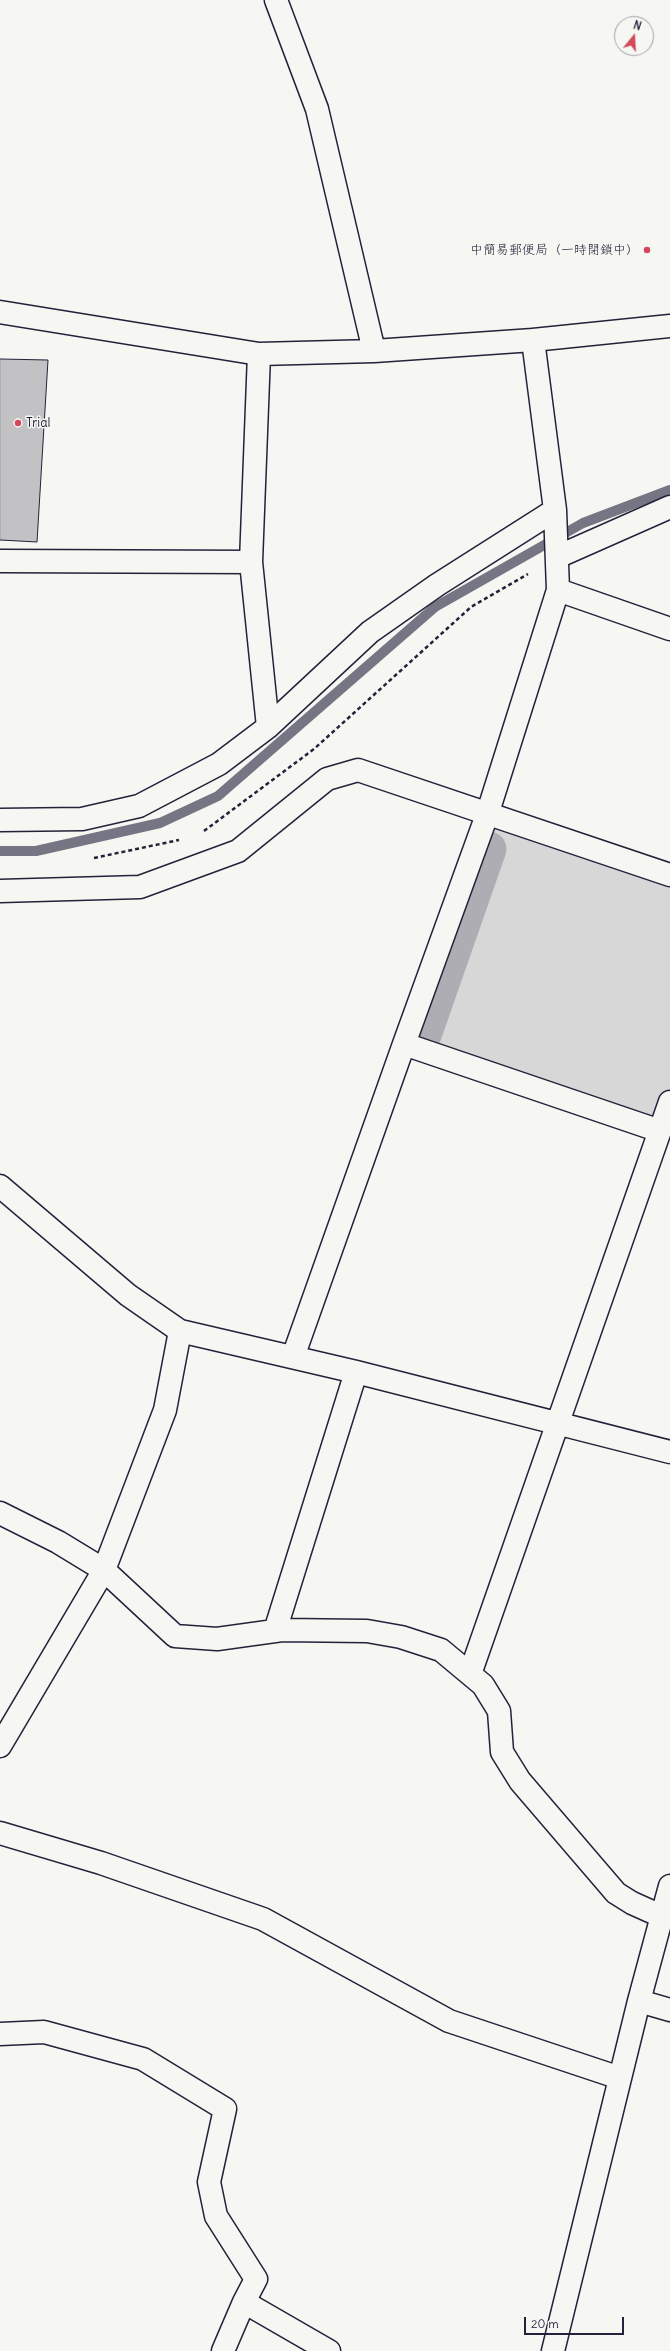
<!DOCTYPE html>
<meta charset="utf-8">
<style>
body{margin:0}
#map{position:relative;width:670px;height:2351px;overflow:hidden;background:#f6f6f2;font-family:Delius,sans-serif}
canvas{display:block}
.north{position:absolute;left:614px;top:16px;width:40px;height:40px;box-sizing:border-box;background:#f6f6f2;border:1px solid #a1a1a9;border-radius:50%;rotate:18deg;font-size:11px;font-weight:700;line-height:16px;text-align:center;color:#22223b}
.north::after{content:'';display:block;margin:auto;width:14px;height:18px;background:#d1495b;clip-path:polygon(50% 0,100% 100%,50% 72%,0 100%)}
.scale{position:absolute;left:524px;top:2317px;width:100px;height:18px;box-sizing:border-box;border:2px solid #22223b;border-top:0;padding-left:5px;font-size:12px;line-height:14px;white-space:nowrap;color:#22223b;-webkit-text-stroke:3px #f6f6f2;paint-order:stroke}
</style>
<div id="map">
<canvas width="670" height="2351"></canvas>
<div class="north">N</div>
<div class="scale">20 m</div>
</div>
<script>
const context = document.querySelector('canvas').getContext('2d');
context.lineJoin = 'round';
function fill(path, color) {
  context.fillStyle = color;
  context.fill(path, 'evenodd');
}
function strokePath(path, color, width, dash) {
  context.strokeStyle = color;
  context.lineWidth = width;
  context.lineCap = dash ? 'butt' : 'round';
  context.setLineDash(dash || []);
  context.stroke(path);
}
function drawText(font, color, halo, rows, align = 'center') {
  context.font = font + ' Delius,"Klee One",sans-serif';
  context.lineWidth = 3;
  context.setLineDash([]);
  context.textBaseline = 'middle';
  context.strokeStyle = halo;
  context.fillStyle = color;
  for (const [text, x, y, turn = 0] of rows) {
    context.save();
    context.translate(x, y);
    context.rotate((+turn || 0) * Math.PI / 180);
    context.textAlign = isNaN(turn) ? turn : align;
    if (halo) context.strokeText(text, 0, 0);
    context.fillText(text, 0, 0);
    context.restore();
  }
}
const green = new Path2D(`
 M488 812 670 875V1102L660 1131 404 1044Z`);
const stream = new Path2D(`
 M0 851H36L160 823 218 796 435 607 583 523 670 490`);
const canal = new Path2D(`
 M424 1035 489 849`);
const building = new Path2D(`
 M0 359 48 360 37 542 0 540Z`);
const path = new Path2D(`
 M204 831 314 749 471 607 528 574
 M94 858 179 840`);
const minor = new Path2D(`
 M276 0 317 109 374 351
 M0 312 259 354 374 351 533 340 670 326
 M259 354 251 562 268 727
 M557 557 670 507
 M0 561 251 562
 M558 590 670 629
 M0 820 82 819 139 806 219 764 268 727 370 632 437 585 555 510
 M0 891 140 887 238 851 327 779 358 770 670 875
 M404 1044 660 1131
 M0 1186 128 1295 180 1331 356 1372 670 1452
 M293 1357 404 1044 488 812 558 590 555 510 533 340
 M0 1513 58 1542 104 1570 175 1636 217 1639 282 1630 367 1631 401 1637 441 1650 483 1685 499 1711 502 1752 520 1781 616 1893 632 1903 661 1916
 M275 1631 356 1372
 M470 1674 670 1102
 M0 1746 104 1570 165 1410 180 1331
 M0 1833 101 1863 263 1919 449 2021 620 2078
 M639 2001 670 2010
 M0 2034 44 2032 143 2059 225 2109 209 2182 216 2216 256 2279 244 2302 329 2351
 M223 2351 244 2302
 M553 2351 639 2001 670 1886`);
const markers = [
 [647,250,4,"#d1495b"],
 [18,423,4,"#d1495b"]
];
const poiNames = [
 ["中簡易郵便局（一時閉鎖中）",639,250],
 ["Trial",26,423,"left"]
];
fill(green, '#d7d7d7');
strokePath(stream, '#757583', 10);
strokePath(canal, '#adadb3', 35);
fill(building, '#c2c2c4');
strokePath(building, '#22223b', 1);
strokePath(minor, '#22223b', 25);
strokePath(path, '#22223b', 2.5, [4, 3]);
strokePath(minor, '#f6f6f2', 22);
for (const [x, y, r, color] of markers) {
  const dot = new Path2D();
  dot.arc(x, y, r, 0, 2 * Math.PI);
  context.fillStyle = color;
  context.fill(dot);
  strokePath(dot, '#f6f6f2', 1.5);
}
drawText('13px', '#22223b', '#f6f6f2', poiNames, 'right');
</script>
